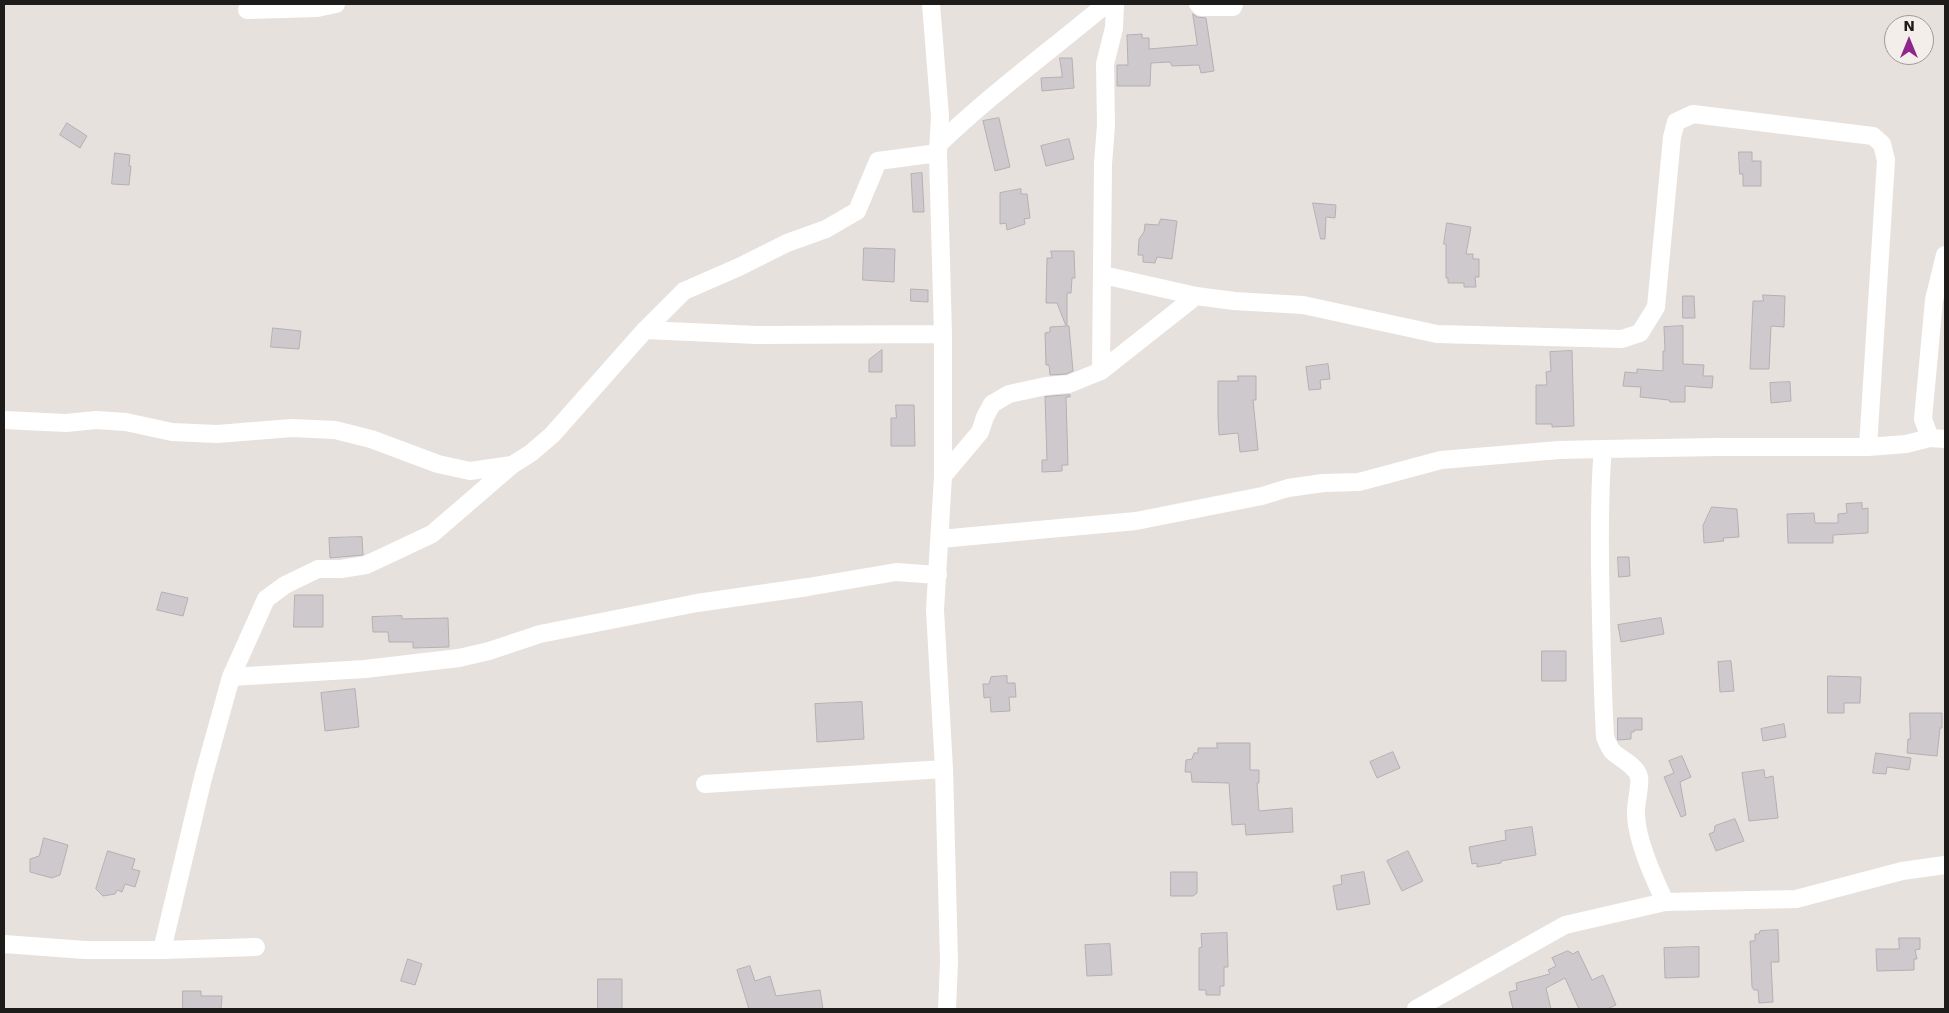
<!DOCTYPE html>
<style>
body{margin:0}
#map{position:relative;width:1949px;height:1013px;overflow:hidden;background:#e7e1dd;font-family:"DejaVu Sans",sans-serif}
canvas{display:block}
.frame{position:absolute;inset:0;border:5px solid #1e1c1a;pointer-events:none}
.north{position:absolute;left:1884px;top:15px;width:50px;height:50px;box-sizing:border-box;background:#f4eeea;border:1px solid #9e9a97;border-radius:50%;rotate:0deg;font-size:14px;font-weight:700;line-height:20px;text-align:center;color:#1e1c1a}
.north::after{content:'';display:block;margin:auto;width:18px;height:22px;background:#8e268b;clip-path:polygon(50% 0,100% 100%,50% 72%,0 100%)}
</style>
<div id="map">
<canvas width="1949" height="1013"></canvas>
<div class="frame"></div>
<div class="north">N</div>
</div>
<script>
const context = document.querySelector('canvas').getContext('2d');
context.lineJoin = 'round';
function fill(path, color) {
  context.fillStyle = color;
  context.fill(path, 'evenodd');
}
function strokePath(path, color, width, dash) {
  context.strokeStyle = color;
  context.lineWidth = width;
  context.lineCap = dash ? 'butt' : 'round';
  context.setLineDash(dash || []);
  context.stroke(path);
}
const building = new Path2D(`
 M1193 14 1197 17 1206 18 1214 71 1201 73 1199 65 1172 66 1170 62 1151 63 1150 86H1117V65H1128L1127 35 1142 34V38H1149V49L1197 45Z
 M1060 58H1072L1074 88 1042 91 1041 78 1062 77Z
 M999 118 1010 167 995 171 983 121Z
 M67 123 87 136 80 148 60 135Z
 M1069 139 1074 159 1046 166 1041 146Z
 M1739 152H1752V161H1761V186H1743V174H1740Z
 M115 153 130 155 129 166H131L129 185 112 184Z
 M922 173 924 212H913L911 174Z
 M1021 189V194H1027L1030 218 1024 219 1025 224 1007 230 1006 223 1000 224V193Z
 M1313 203 1336 205 1335 218 1326 217 1325 239H1321Z
 M1161 219 1177 221 1172 259 1157 257 1155 263 1143 262V255H1138L1139 239 1144 232 1145 224 1158 225Z
 M1447 223 1471 227 1466 254H1473V259H1479V277H1475L1476 287H1464V283H1448V278H1446V244H1444Z
 M864 248 895 249 894 282 863 280Z
 M1051 251H1074L1075 278H1072L1071 293H1067V326H1069L1073 371 1066 374 1050 375 1049 365H1046L1045 333 1050 332V327L1066 326 1057 303H1046L1047 258H1052Z
 M911 289 928 290V302L911 301Z
 M1763 295 1785 296 1784 327 1771 326 1769 369H1750L1753 301H1763Z
 M1683 296H1694L1695 318H1683Z
 M1683 326V364L1704 365 1703 376H1713L1712 388 1685 386V402H1670L1669 400 1640 397 1641 387 1623 386 1625 372 1637 373V369L1663 371V351H1665L1664 327Z
 M273 328 301 331 299 349 271 347Z
 M882 350V372H869V360Z
 M1572 351 1574 426 1552 427V424H1536V385H1547L1546 372 1551 371 1550 352Z
 M1328 364 1330 379 1320 380 1321 389 1309 390 1306 367Z
 M1238 376H1256V400H1253L1258 450 1240 452 1238 433 1219 435 1218 417V381H1238Z
 M1790 382 1791 401 1771 403 1770 383Z
 M1070 395V397H1066L1068 465H1062V471L1042 472V460H1047L1045 397Z
 M896 405H914L915 446H891V418H896Z
 M1862 503V509L1868 508V533L1833 535V543H1788L1787 514 1814 513 1815 523H1838V514L1847 513 1846 504Z
 M1712 507 1737 509 1739 537 1723 538 1724 541 1704 543 1703 526Z
 M362 537 363 555 330 558 329 538Z
 M1618 557H1629L1630 576 1619 577Z
 M162 592 188 598 183 616 157 610Z
 M295 595H323V627H294Z
 M402 616V619L448 618 449 647 413 648V642H389L388 632H373L372 617Z
 M1661 618 1664 634 1621 642 1618 625Z
 M1542 651H1566V681H1542Z
 M1731 661 1734 691 1720 692 1718 662Z
 M1007 676V683H1015L1016 697H1009L1010 711 991 712 990 697 984 698 983 684H989L991 677Z
 M1828 676 1861 677 1860 703H1844V713H1828Z
 M355 689 359 727 325 731 321 693Z
 M862 702 864 739 817 742 815 704Z
 M1910 713H1942V728H1940L1937 756 1907 753 1908 739H1910Z
 M1618 718H1642V730H1634V732H1631V739L1618 740Z
 M1784 724 1786 737 1763 741 1761 729Z
 M1217 743H1250V770H1259V783H1257L1259 811 1292 808 1293 832 1246 835 1245 824 1232 825 1229 783 1192 782 1191 772H1185L1186 760 1192 759 1194 753H1198V748H1217Z
 M1393 752 1400 768 1377 778 1370 762Z
 M1876 753 1911 758 1909 770 1887 767 1886 774 1873 773Z
 M1682 756 1691 777 1680 782 1686 815 1681 817 1664 777 1674 773 1669 761Z
 M1764 770 1765 778 1773 776 1778 818 1749 821 1742 773Z
 M1735 819 1744 841 1716 851 1709 834 1714 832 1715 826Z
 M1532 827 1536 855 1501 861V863L1477 867V863L1472 864 1469 847 1506 840 1505 831Z
 M44 838 68 845 60 875 52 878 30 872V859L39 856Z
 M108 851 135 859 132 869 140 871 135 887 125 884 122 892 117 890 115 894 103 896 96 889Z
 M1408 851 1423 881 1402 891 1387 861Z
 M1171 872H1197V893L1193 896H1171Z
 M1364 872 1370 904 1337 910 1333 886 1342 884 1341 876Z
 M1778 930 1779 962H1771L1773 1002 1759 1003 1758 990H1754L1752 987 1750 941H1755V934H1759L1760 931Z
 M1227 933 1228 967H1224V986H1220V995H1206V990H1199V948L1202 947 1201 934Z
 M1899 938H1920V949L1915 950 1917 959H1914V970L1877 971 1876 949H1899Z
 M1110 944 1112 975 1087 976 1085 945Z
 M1699 947V977L1665 978 1664 948Z
 M1568 951 1573 954 1578 951 1592 980 1603 975 1616 1005 1607 1009H1579L1565 978 1546 988 1551 1009H1513L1509 992 1517 990 1516 983 1550 974 1548 970 1556 966 1552 958Z
 M408 959 422 964 415 985 401 981Z
 M750 966 755 981 770 976 776 996 820 990 823 1009H749L737 970Z
 M598 979H622V1009H598Z
 M183 991H201V996H222L221 1009H183Z`);
const minor = new Path2D(`
 M931 4 940 116 938 153 943 334V476L935 610 944 769 949 961 947 1009
 M1198 4 1201 7H1233L1234 4
 M247 10 317 8 336 4
 M938 145C991 94 1050 51 1106 4
 M1103 275 1196 296 1234 301 1303 305 1437 334 1622 339 1640 333 1656 307 1672 137 1676 122 1693 114 1873 136 1882 144 1886 160 1868 447
 M645 330 757 335 943 334
 M1101 371 1103 164 1106 125 1105 64 1114 28 1115 4
 M4 420 66 423 96 420 126 422 172 432 217 434 292 428 335 430 371 439 438 464 470 471 512 465
 M1930 438 1923 419 1934 300 1945 255
 M943 476 980 432 985 417 992 404 1009 394 1046 386 1069 384 1101 371 1196 296
 M940 539 1136 521 1262 496 1288 488 1323 483 1359 482 1441 460 1559 450 1603 449
 M231 677 365 669 459 658 489 651 540 634 697 603 808 587 896 572 938 575
 M705 784 944 769
 M1665 902C1654 878 1637 842 1636 815 1635 804 1641 785 1639 777 1636 765 1620 759 1612 751 1609 747 1607 742 1605 737 1602 681 1601 624 1600 568 1600 528 1599 489 1603 449L1718 447H1868L1906 444 1930 438 1945 439
 M4 944 85 950H162L256 947
 M162 950 203 778 231 677 266 599 285 585 318 569H341L366 565 432 534 512 465 531 453 552 435 645 330 684 291 739 267 787 243 826 229 857 211 878 161 938 153
 M1416 1009 1565 925 1665 902 1796 899 1902 871 1945 865`);
fill(building, '#cec9cd');
strokePath(building, '#b4afb3', 1);
strokePath(minor, '#fff', 18);
</script>
